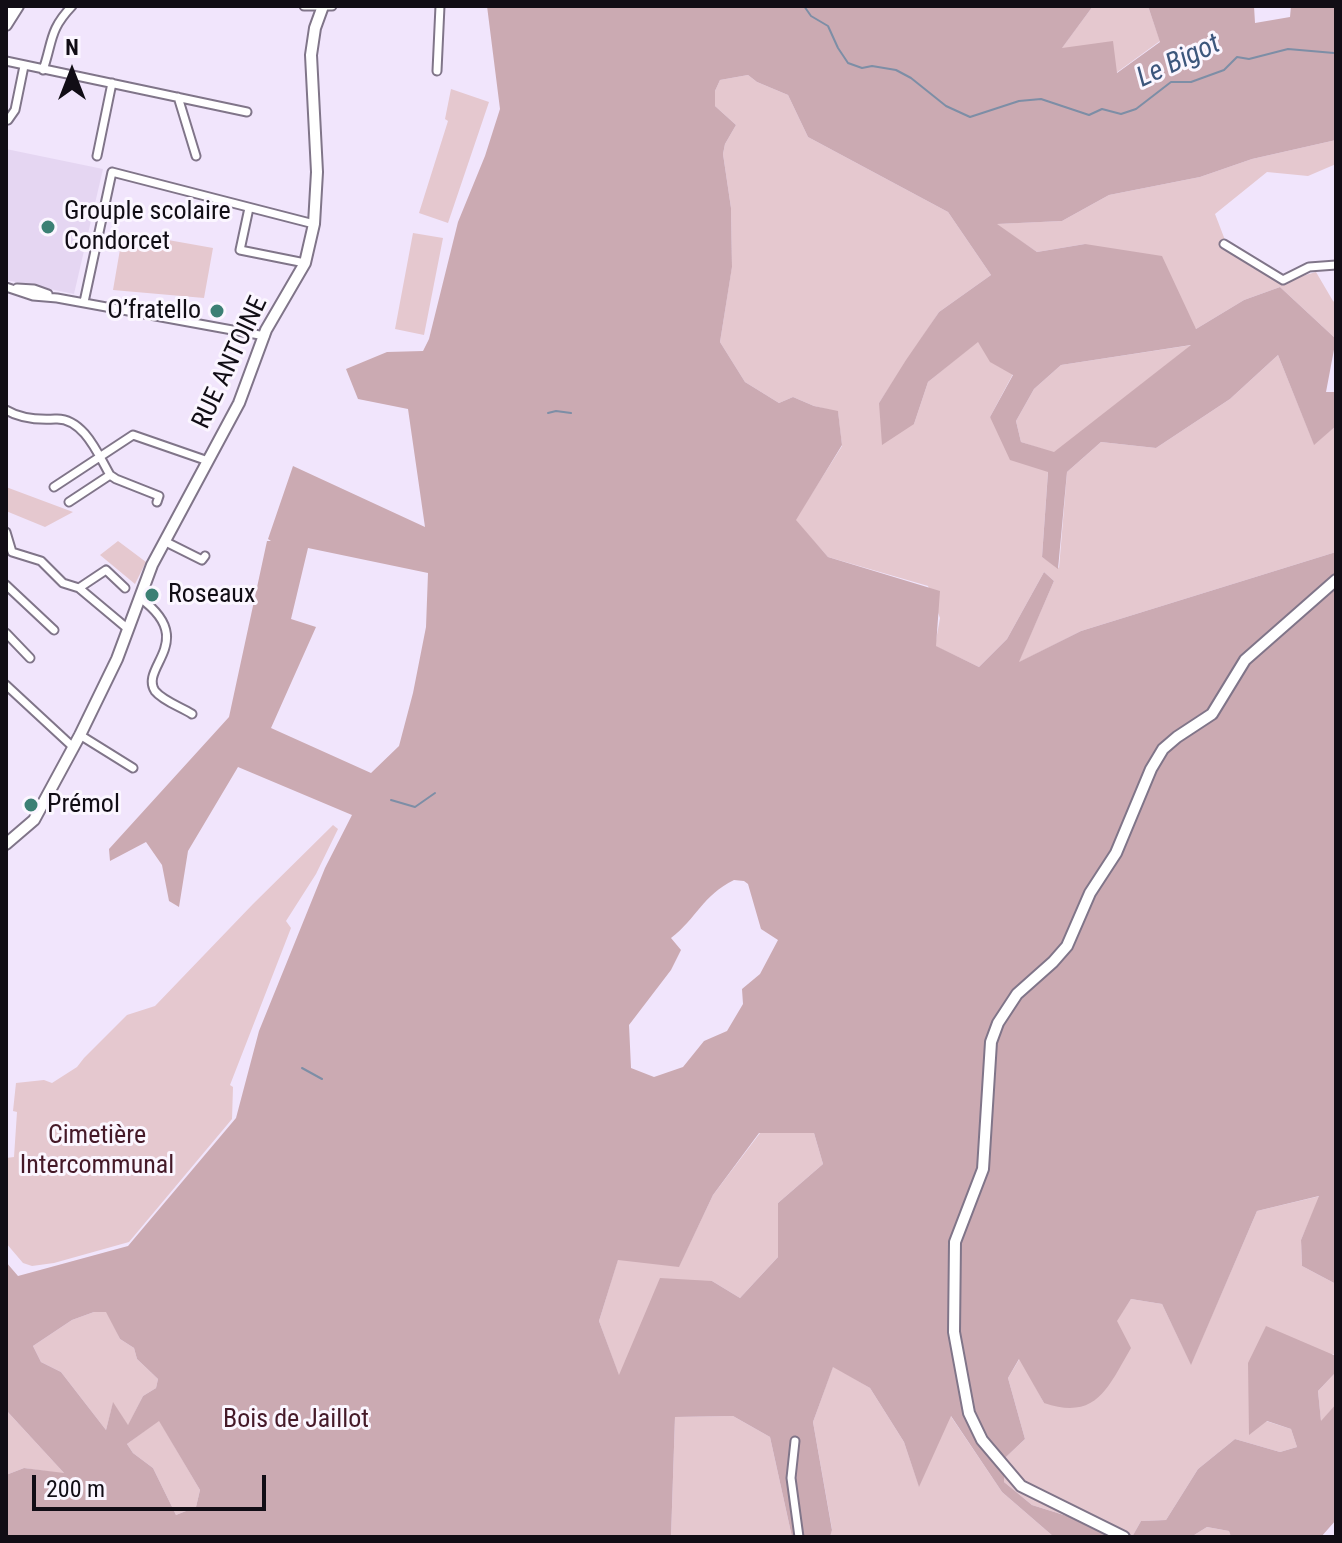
<!DOCTYPE html>
<meta charset="utf-8">
<style>
body{margin:0}
#map{position:relative;width:1342px;height:1543px;overflow:hidden;background:#f1e5fc;font-family:"Roboto Condensed",sans-serif}
canvas{display:block}
.frame{position:absolute;inset:0;border:8px solid #110d15;pointer-events:none}
.north{position:absolute;left:32px;top:32px;width:80px;height:80px;-webkit-text-stroke:6px #fbf6ff;paint-order:stroke;rotate:0deg;font-size:22px;font-weight:700;line-height:32px;text-align:center;color:#110d15}
.north::after{content:'';display:block;margin:auto;width:28px;height:36px;background:#110d15;clip-path:polygon(50% 0,100% 100%,50% 72%,0 100%)}
.scale{position:absolute;left:32px;top:1475px;width:234px;height:36px;box-sizing:border-box;border:4px solid #110d15;border-top:0;padding-left:10px;font-size:24px;line-height:28px;white-space:nowrap;color:#110d15;-webkit-text-stroke:6px #fbf6ff;paint-order:stroke}
</style>
<div id="map">
<canvas width="1342" height="1543"></canvas>
<div class="frame"></div>
<div class="north">N</div>
<div class="scale">200 m</div>
</div>
<script>
const context = document.querySelector('canvas').getContext('2d');
context.lineJoin = 'round';
function fill(path, color) {
  context.fillStyle = color;
  context.fill(path, 'evenodd');
}
function strokePath(path, color, width, dash) {
  context.strokeStyle = color;
  context.lineWidth = width;
  context.lineCap = dash ? 'butt' : 'round';
  context.setLineDash(dash || []);
  context.stroke(path);
}
function drawText(font, color, halo, rows, align = 'center') {
  context.font = font + ' "Roboto Condensed",sans-serif';
  context.lineWidth = 6;
  context.setLineDash([]);
  context.textBaseline = 'middle';
  context.strokeStyle = halo;
  context.fillStyle = color;
  for (const [text, x, y, turn = 0] of rows) {
    context.save();
    context.translate(x, y);
    context.rotate((+turn || 0) * Math.PI / 180);
    context.textAlign = isNaN(turn) ? turn : align;
    if (halo) context.strokeText(text, 0, 0);
    context.fillText(text, 0, 0);
    context.restore();
  }
}
const built = new Path2D(`
 M6 149 103 169 74 294 6 280Z`);
const green = new Path2D(`
 M1093 6H1148L1160 41 1116 73 1061 49Z
 M748 75 757 82 788 95 808 137 948 212 991 275 939 312 879 403 914 424 928 382 978 341 991 362 1013 374 990 417 1048 471 1042 557 1059 568 1067 472 1101 442 1156 448 1230 399 1278 355 1314 444 1336 426V552L1081 631 1018 663 1054 581 1044 572 1007 639 979 667 935 646 940 618 928 586 828 557 795 520 842 446 838 412 814 406 793 397 779 403 745 382 720 342 732 266 731 208 723 154 725 144 736 125 715 106V91L720 80Z
 M451 89 489 102 448 223 419 213 448 121 445 119Z
 M1336 140V164L1308 176 1267 172 1215 214 1225 240 1288 280 1316 272 1333 301 1336 303V339L1280 287 1244 300 1196 329 1085 244 1037 252 995 224 1062 221 1109 195 1200 177 1252 159Z
 M123 232 213 248 204 298 113 290Z
 M413 233 443 238 424 335 395 329Z
 M1192 345 1054 453 1021 442 1016 421 1034 389 1061 365Z
 M6 487 73 512 45 527 6 511Z
 M118 541 146 562 135 584 100 555Z
 M333 825 338 829 316 874 286 921 291 928 230 1085 233 1087 232 1119 129 1242 54 1263 32 1266 23 1263 6 1243V1158L14 1157 17 1112 13 1111 16 1083 44 1080 52 1083 77 1067 84 1058 127 1015 155 1006 253 904Z
 M760 1133H814L823 1164 778 1203V1257L740 1298 712 1281 619 1376 599 1321 618 1259 679 1266 713 1195Z
 M1320 1196 1301 1240 1302 1266 1336 1284V1356L1333 1354 1249 1411V1434L1266 1421 1291 1429 1297 1447 1280 1452 1235 1439 1198 1469 1166 1520 1141 1521 1132 1537H1120L1086 1522 1032 1505 1004 1482 1006 1457 1025 1439 1008 1378 1020 1358 1044 1403 1116 1321 1131 1299 1162 1304 1191 1364 1257 1211Z
 M94 1312H107L120 1339 134 1348 137 1359 158 1379 156 1388 143 1396 128 1426 113 1403 106 1430 61 1372 41 1362 33 1346 72 1320Z
 M833 1366 870 1388 904 1442 919 1486 950 1415 1002 1492 1054 1537H830L832 1529 813 1422Z
 M1336 1372V1404L1321 1422 1318 1391Z
 M6 1410 65 1474 24 1468 6 1475Z
 M733 1416 770 1437 792 1537H671L675 1417Z
 M159 1420 200 1490 196 1507 176 1515 153 1468 133 1453 127 1444Z
 M1207 1527 1229 1531 1231 1537H1191Z`);
const forest = new Path2D(`
 M487 6H1093L1062 48 1113 41 1117 73 1160 42 1148 6H1254L1255 23 1290 17 1291 6H1336V140L1252 159 1200 177 1109 195 1062 221 997 224 1037 252 1085 244 1162 256 1196 329 1244 300 1280 287 1336 339 1326 392H1336V426L1314 445 1278 355 1230 399 1156 448 1101 442 1067 472 1058 569 1042 557 1048 472 1010 460 990 417 1013 375 990 362 978 342 928 382 914 424 882 445 879 403 906 360 939 312 991 275 948 212 808 137 788 95 757 82 748 75 720 80 715 91V106L736 125 725 144 723 154 731 208 732 267 720 342 745 382 779 403 793 397 814 406 838 411 842 445 796 520 828 557 940 591 936 646 979 667 1007 639 1044 572 1054 581 1019 662 1081 631 1336 552V1284L1302 1266 1301 1240 1319 1196 1257 1211 1191 1365 1162 1304 1131 1299 1117 1321 1131 1348C1108 1387 1097 1421 1044 1403L1019 1359 1008 1378 1025 1439 1006 1457 1004 1482 1032 1505 1086 1522 1120 1537H1054L1002 1492 951 1416 919 1487 904 1442 870 1388 833 1367 813 1422 832 1530 830 1537H792L770 1437 733 1416 675 1417 671 1537H6V1475L24 1468 64 1473 6 1410V1262L18 1276 128 1246 236 1118 259 1031 325 868 352 815 238 767 188 851 179 907 169 901 162 865 146 842 110 861 109 849 229 717 267 541H271L268 539 293 466 425 527 408 409 358 399 346 369 387 352 423 351 429 339 458 222 485 156 500 109ZM1191 345 1054 452 1021 442 1016 421 1034 389 1061 365ZM308 548 428 573 426 627 413 693 399 746 371 773 271 728 316 627 291 619ZM734 880 744 881 748 884 761 929 778 940 760 974 742 989 743 1004 727 1031 704 1041 683 1067 654 1077 631 1068 629 1025 671 970 681 950 671 938C697 918 702 896 734 880ZM759 1133H814L823 1164 778 1203V1257L740 1298 712 1281 660 1278 619 1375 599 1321 618 1260 679 1267 713 1195ZM94 1312H106L120 1339 134 1348 137 1359 158 1379 156 1388 143 1396 128 1425 113 1402 106 1430 61 1372 41 1362 33 1346 72 1320ZM159 1421 200 1490 196 1507 176 1515 153 1468 133 1453 127 1444Z
 M1266 1326 1336 1356V1372L1318 1391 1321 1421 1336 1404V1520L1321 1537H1231L1229 1531 1207 1527 1191 1537H1132L1141 1521 1166 1520 1198 1469 1235 1439 1280 1452 1297 1447 1291 1429 1267 1421 1249 1435 1248 1363Z`);
const stream = new Path2D(`
 M804 6 811 16 828 26 838 48 848 63 862 68 872 66 896 70 911 78 946 106 970 117 1019 101 1041 99 1089 115 1102 109 1121 114 1136 109 1171 82H1191L1224 70 1237 57 1249 59 1288 49 1334 53
 M548 413 556 411 571 413
 M391 800 415 807 435 793
 M302 1068 322 1079`);
const street = new Path2D(`
 M304 6H332
 M6 61 247 112
 M43 70C53 41 49 30 72 6
 M437 71 440 6
 M178 97 196 156
 M8 120 15 110 24 66
 M97 156 112 83
 M249 208 240 250 305 263
 M1224 244 1283 280 1309 267 1336 265
 M6 287 33 296 57 298 265 336
 M17 288 34 289 48 294
 M84 302 112 172 314 224
 M6 410C21 419 38 420 55 419 83 417 98 454 110 475L116 479 159 496 157 502
 M54 487 133 435 208 461
 M69 502 110 475
 M6 532 12 552 41 561 63 583 79 588 128 629
 M164 541 202 560 205 556
 M6 585 54 630
 M79 588 106 570 125 588
 M140 598C199 641 139 667 155 691 163 701 181 707 192 714
 M6 633 30 658
 M6 685 73 747
 M80 735 133 768
 M795 1441 791 1478 799 1537`);
const secondary = new Path2D(`
 M6 11 9 6
 M6 25 18 6
 M6 844 34 820 80 735 117 659 152 565 239 403 266 330 305 263 314 224 317 172 311 55 315 28 323 6
 M1124 1537 1021 1486 982 1440 969 1413 954 1332 955 1242 983 1169 991 1042 998 1023 1017 994 1053 962 1067 946 1090 893 1116 853 1151 769 1163 749 1177 737 1212 714 1245 660 1336 580`);
const markers = [
 [48,227,8,"#3c8074"],
 [217,311,8,"#3c8074"],
 [152,595,8,"#3c8074"],
 [31,805,8,"#3c8074"]
];
const poiNames = [
 ["Grouple scolaire",64,212],
 ["Condorcet",64,242],
 ["O’fratello",201,311,"right"],
 ["Roseaux",168,595],
 ["Prémol",47,805]
];
const streetNames = [
 ["RUE ANTOINE",231,363,-65]
];
const parkNames = [
 ["Cimetière",97,1136],
 ["Intercommunal",97,1166],
 ["Bois de Jaillot",296,1420]
];
const waterNames = [
 ["Le Bigot",1179,62,-25]
];
fill(built, '#e5d6f2');
fill(green, '#e5c8cf');
fill(forest, '#cbaab2');
strokePath(stream, '#7d8ea6', 2);
strokePath(street, '#807589', 11);
strokePath(secondary, '#807589', 14);
strokePath(street, '#fff', 7);
strokePath(secondary, '#fff', 10);
for (const [x, y, r, color] of markers) {
  const dot = new Path2D();
  dot.arc(x, y, r, 0, 2 * Math.PI);
  context.fillStyle = color;
  context.fill(dot);
  strokePath(dot, '#fbf6ff', 3);
}
drawText('26px', '#110d15', '#fbf6ff', poiNames, 'left');
drawText('26px', '#110d15', '#fbf6ff', streetNames);
drawText('26px', '#451928', '#fbf6ff', parkNames);
drawText('italic 28px', '#3c567c', '#fbf6ff', waterNames);
</script>
